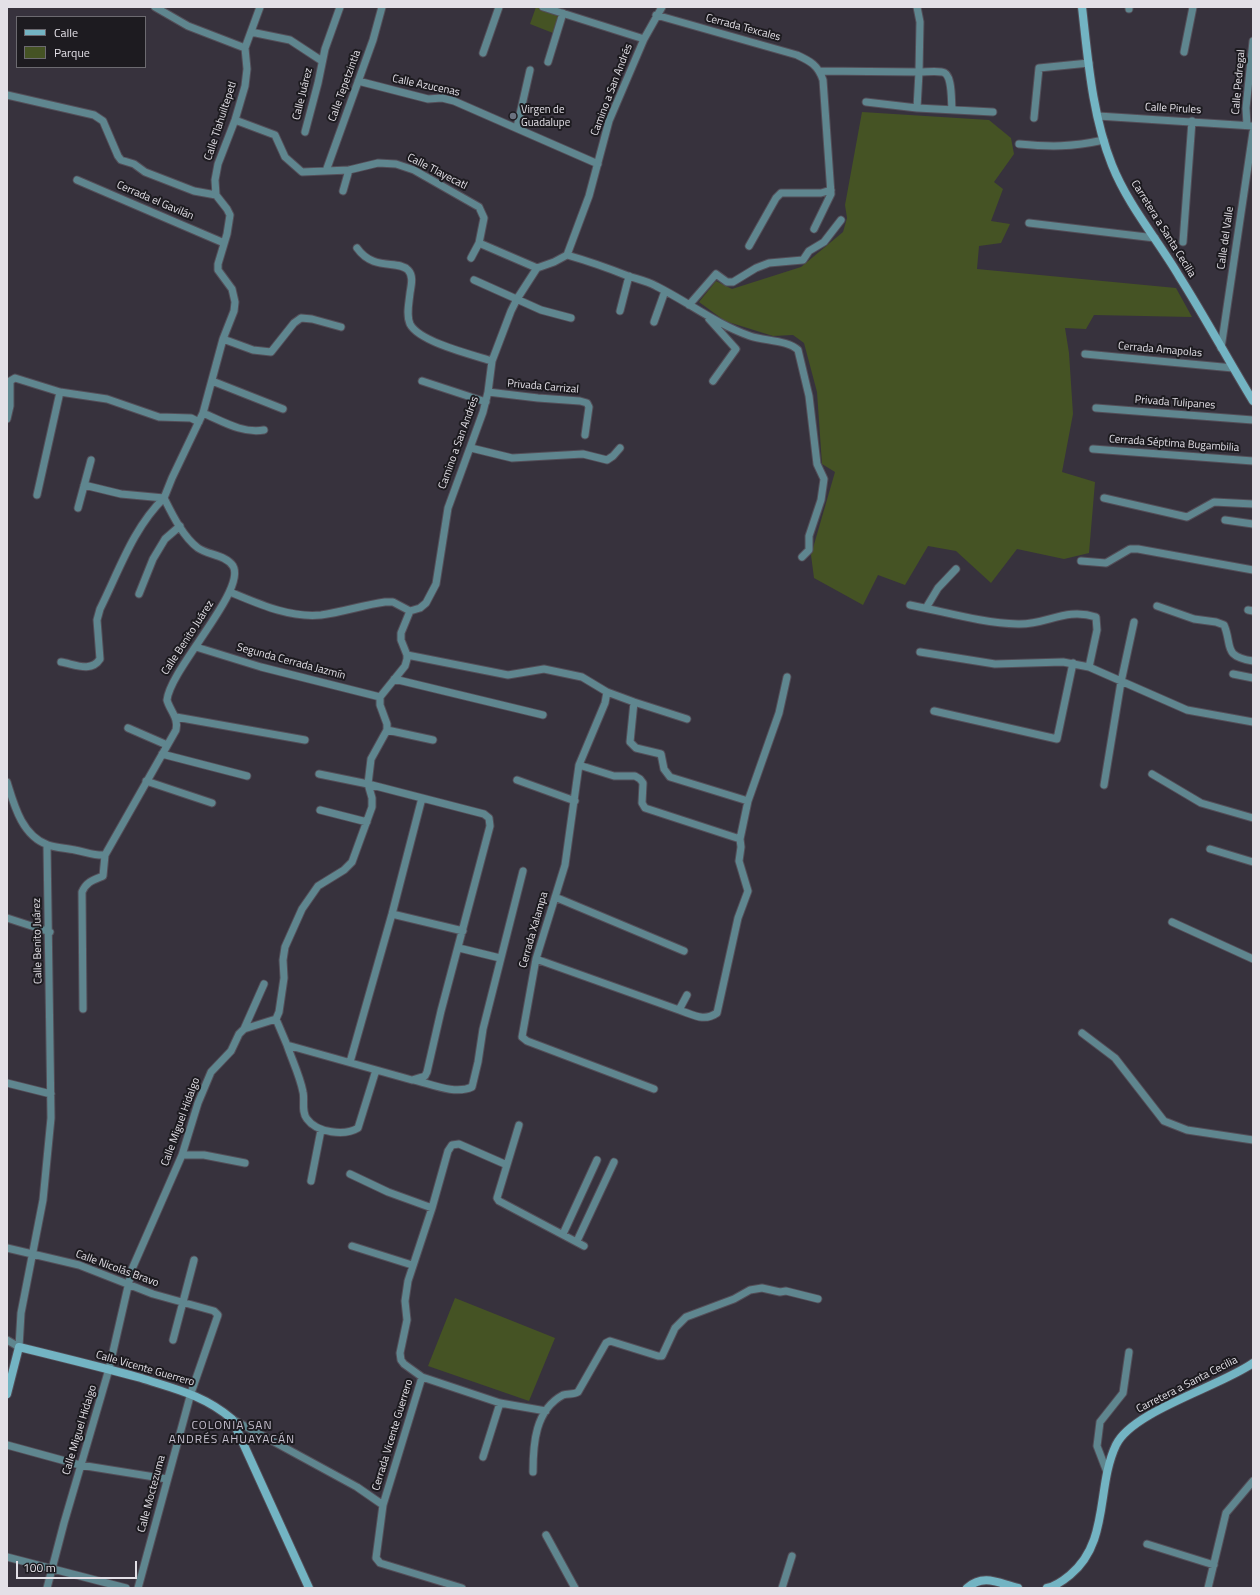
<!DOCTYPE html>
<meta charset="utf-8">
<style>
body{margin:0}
#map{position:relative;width:1260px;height:1595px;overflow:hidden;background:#37323d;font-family:"Titillium Web",sans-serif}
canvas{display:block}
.frame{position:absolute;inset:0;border:8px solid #e3e0e7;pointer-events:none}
.legend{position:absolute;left:16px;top:16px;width:130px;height:52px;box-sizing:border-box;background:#1d1b20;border:1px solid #6c6a70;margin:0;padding:5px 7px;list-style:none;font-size:12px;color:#e3e0e7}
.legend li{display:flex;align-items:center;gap:8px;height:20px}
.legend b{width:20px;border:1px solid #6c6a70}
.scale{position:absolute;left:16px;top:1561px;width:121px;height:18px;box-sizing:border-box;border:2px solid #e3e0e7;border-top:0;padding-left:5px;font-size:12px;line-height:14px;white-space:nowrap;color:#e3e0e7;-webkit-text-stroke:3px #1d1b20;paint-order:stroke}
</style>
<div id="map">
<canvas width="1260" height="1595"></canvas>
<div class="frame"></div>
<ul class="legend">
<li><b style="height:5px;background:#73b4c3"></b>Calle</li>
<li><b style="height:11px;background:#455324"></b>Parque</li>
</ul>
<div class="scale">100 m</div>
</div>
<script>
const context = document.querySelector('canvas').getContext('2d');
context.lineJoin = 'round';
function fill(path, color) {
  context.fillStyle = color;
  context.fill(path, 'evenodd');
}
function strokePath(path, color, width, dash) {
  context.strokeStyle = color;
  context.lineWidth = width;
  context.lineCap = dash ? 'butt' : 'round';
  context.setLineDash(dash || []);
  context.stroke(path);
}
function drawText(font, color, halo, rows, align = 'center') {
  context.font = font + ' "Titillium Web",sans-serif';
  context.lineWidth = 4;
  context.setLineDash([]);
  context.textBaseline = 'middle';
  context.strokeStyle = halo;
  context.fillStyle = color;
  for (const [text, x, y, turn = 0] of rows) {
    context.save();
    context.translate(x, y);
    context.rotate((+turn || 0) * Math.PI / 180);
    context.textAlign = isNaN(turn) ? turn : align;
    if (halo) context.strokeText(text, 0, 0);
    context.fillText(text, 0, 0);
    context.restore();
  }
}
const green = new Path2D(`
 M536 7 560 16 553 33 530 24Z
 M862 112 989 120 1011 138 1014 154 994 182 1003 189 991 221 1010 224 1001 243 979 246 977 269 1176 288 1192 317 1094 315 1086 329 1065 328 1069 353 1073 414 1062 472 1095 482 1089 553 1064 559 1017 549 991 583 956 551 928 546 905 585 878 575 863 605 814 578 811 555 835 472 822 464 817 392 804 343 793 335 773 336 725 321 699 302 716 281 732 289 801 267 843 232 847 218 845 205Z
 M455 1298 555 1338 529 1401 428 1366Z`);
const street = new Path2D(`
 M155 7 188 26 245 48
 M543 7 644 39
 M917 7 920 22 919 72C926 72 935 71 942 72 953 73 951 101 952 110
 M1129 9V7
 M656 15 797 55C810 61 818 65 823 80L831 194 814 229
 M251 32 290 40 322 61
 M1184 52 1193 7
 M483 53 499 7
 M548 62 563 13
 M819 71 919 72 917 108
 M358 81 428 99 442 98 454 101 598 164
 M7 95 94 115 103 121 118 156 121 160 134 164 145 172 194 191 216 195
 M866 102 917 108 993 112
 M1098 116 1253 126
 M1034 118 1039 68 1089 63
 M235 120 275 135 285 157 302 172 349 170 378 163 396 164 414 170 479 207 484 218 479 243 537 268
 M1247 125 1246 108 1253 41
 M517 127 530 70
 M305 132 318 83 325 49 340 7
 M1019 144C1051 147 1071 147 1104 140
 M326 171 373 40 382 7
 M77 180 224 243
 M343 191 349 170
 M1029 223 1155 238
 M1183 242 1192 121
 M749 246 776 198 781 193H821L831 190
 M357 248C374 272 398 259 408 270 414 276 411 286 410 293 409 303 406 315 410 324 419 342 473 355 492 361
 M567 255C588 261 608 268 628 276 637 279 647 281 656 286 688 302 716 324 750 336 764 341 788 340 798 350L809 396 817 464 824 479 821 500 809 536V550L802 557
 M471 258 479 243
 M474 280 541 310 571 318
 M689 305 716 274 727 282H733L756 268 769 263 803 260 809 251 824 242 841 220
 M620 311 629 276
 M709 319 736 349 713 381
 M654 322 665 291
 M223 339 253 350 271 352 294 323 301 318 312 319 341 327
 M1221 348 1253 132
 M1085 354 1233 368
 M212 381 283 409
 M422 381 486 402
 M488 392 538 398 580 401 587 403 589 407 585 435
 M1096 408 1253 420
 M203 413C222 421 243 434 264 430
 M7 419 10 406V381L15 378 60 392 107 399 159 417 191 418 199 422
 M471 448 512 458 583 454 607 460 613 456 620 448
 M1093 449 1253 461
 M37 495 60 392
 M1104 498 1187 517 1214 502 1253 504
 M78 508 91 460
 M1225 520 1253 524
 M1081 561 1106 563 1130 549H1138L1253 570
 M230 592C259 604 289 618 321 615 343 612 363 605 385 602H393L410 611
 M139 594 153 559 165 539 180 526
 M910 605C946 612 982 623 1018 624 1047 625 1065 607 1096 617L1097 630 1089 667
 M1157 606 1194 619 1216 622 1224 625C1233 646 1222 656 1253 661
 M926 608 938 588 956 569
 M1248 610 1253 611
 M196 647 261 667 380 697
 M920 652 995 664 1063 662 1089 667 1187 710 1253 722
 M407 655 508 675 544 669 582 677 607 692 634 702 630 742 636 748 661 754 664 769 670 777 748 801
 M61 662C74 664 91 673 100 659L97 620 100 609C119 571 133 528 164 498L121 494 84 485
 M1233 674 1253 678
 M394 679 543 715
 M607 692 605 703 579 765 565 865 536 959 522 1037 527 1041 654 1089
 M634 702 687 719
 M934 711 1057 739 1073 663
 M176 717 305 740
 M128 728 167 745
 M387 730 433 740
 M162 754 247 776
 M579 765 614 776H635L640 779 643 783 642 803 645 808 740 839 748 801 779 713 787 677
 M1152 774 1201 803 1253 818
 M517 780 575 801
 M146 781 212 803
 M7 782C14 805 22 836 48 845 56 848 66 848 75 850 86 852 95 856 105 855L176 730C179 718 170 711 167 700 170 669 247 590 233 566 226 555 208 555 198 548 183 537 172 514 164 498L172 478 203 413 223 339 234 311 235 302 232 289 218 270V264L227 234 230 215 227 209 216 195 215 180 218 164 235 120 245 86 247 69 245 48 260 7
 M1104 785 1121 682 1134 622
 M320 810 367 822
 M1210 849 1253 862
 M555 897 684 951
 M392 914 463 931
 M7 918 50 932
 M1172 922 1253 959
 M459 948 500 958
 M536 959 679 1010 687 995
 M83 1009 82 892C86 882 93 880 103 876L105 855
 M679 1010C694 1015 704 1022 717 1013L738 918 748 891 739 861 741 847 740 839
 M276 1019 287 1045 412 1080 425 1076 427 1072 441 1011 490 826 489 818 484 814 368 784 319 774
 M244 1029 264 984
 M1082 1033 1115 1058 1164 1121 1187 1130 1253 1140
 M287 1045C292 1060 300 1076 303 1092 305 1100 301 1112 307 1119 317 1133 345 1136 358 1128L376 1070
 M350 1062 392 914 422 798
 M414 1080C431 1084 455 1095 472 1087L478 1062 483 1029 523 871
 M7 1083 51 1094
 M519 1125 497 1198 499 1201 584 1246
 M182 1155H204L245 1163
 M507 1165 459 1144 452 1145 448 1151 432 1208 408 1281 405 1301 407 1320 400 1353 401 1360 404 1364 422 1377 500 1403 546 1411
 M350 1174 388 1192 432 1208
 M311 1181 321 1130
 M563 1234 597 1160
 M577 1241 614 1162
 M352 1246 412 1265
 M7 1248 79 1265 153 1294 214 1311 218 1315 191 1393 138 1588
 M7 1340 19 1347 21 1313 43 1200 51 1118 47 845
 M173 1340 194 1260
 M422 1377 383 1505 376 1558 380 1563 462 1588
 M232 1419 357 1487 383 1505
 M7 1445 80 1465 167 1479
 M483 1457 500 1403
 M533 1472C533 1444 535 1410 563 1395 568 1393 573 1395 578 1392L606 1343 610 1341 658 1356H662L675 1328 686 1317 734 1299 750 1290 762 1288 780 1292 786 1291 818 1299
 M1107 1472 1097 1446 1100 1422 1123 1393 1129 1352
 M546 1535 575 1588
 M1147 1544 1214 1565
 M7 1557 126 1588
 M47 1588 64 1523 109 1369 132 1269 182 1155 198 1103 211 1072 231 1051 239 1034 244 1029 276 1019 279 1012 284 978 283 960 285 947 302 909 318 886 344 870 352 862 372 807V798L368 784 371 759 387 730V724L380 705V697L405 666 407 659V655L401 640V633L410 611 420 608 426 603 436 584 448 508 483 412 488 392 492 361 511 311 517 299 537 268 554 262 567 255 589 196 609 121 644 39 662 7
 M782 1588 792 1556
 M1208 1588 1226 1513 1253 1481`);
const secondary = new Path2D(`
 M1082 7C1088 59 1092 115 1112 165 1128 205 1157 239 1179 276 1205 317 1228 360 1253 401
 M7 1394 19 1347C60 1357 101 1367 141 1378 175 1389 204 1395 232 1419L309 1588
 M967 1588C984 1573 1000 1584 1018 1588
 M1047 1588C1056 1586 1064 1580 1070 1575 1110 1542 1096 1487 1116 1445 1132 1411 1221 1386 1253 1363`);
const markers = [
 [513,116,4,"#6b7280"]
];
const streetNames = [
 ["Cerrada Texcales",743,28,15],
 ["Calle Pedregal",1239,82,-85],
 ["Calle Tepetzintla",345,86,-70],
 ["Calle Azucenas",426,86,12],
 ["Camino a San Andrés",612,90,-69],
 ["Calle Juárez",303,94,-76],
 ["Calle Pirules",1173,109,3],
 ["Calle Tlahuiltepetl",221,121,-72],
 ["Calle Tlayecatl",437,172,27],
 ["Cerrada el Gavilán",155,201,23],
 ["Carretera a Santa Cecilia",1163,229,58],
 ["Calle del Valle",1226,238,-82],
 ["Cerrada Amapolas",1160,350,5],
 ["Privada Carrizal",543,387,5],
 ["Privada Tulipanes",1175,403,4],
 ["Camino a San Andrés",459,443,-70],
 ["Cerrada Séptima Bugambilia",1174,444,4],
 ["Calle Benito Juárez",188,638,-57],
 ["Segunda Cerrada Jazmín",291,662,15],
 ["Cerrada Xalampa",534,930,-74],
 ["Calle Benito Juárez",38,941,-91],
 ["Calle Miguel Hidalgo",181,1122,-70],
 ["Calle Nicolás Bravo",117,1269,20],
 ["Calle Vicente Guerrero",145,1369,16],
 ["Carretera a Santa Cecilia",1187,1385,-27],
 ["Calle Miguel Hidalgo",80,1430,-73],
 ["Cerrada Vicente Guerrero",393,1435,-73],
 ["Calle Moctezuma",152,1494,-75]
];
const poiNames = [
 ["Virgen de",521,110],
 ["Guadalupe",521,123]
];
const neighbourhoodNames = [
 ["COLONIA SAN",232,1426],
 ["ANDRÉS AHUAYACÁN",232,1440]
];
fill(green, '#455324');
strokePath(street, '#534e58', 9);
strokePath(secondary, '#534e58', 10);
strokePath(street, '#5f868f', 7);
strokePath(secondary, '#73b4c3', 8);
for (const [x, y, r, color] of markers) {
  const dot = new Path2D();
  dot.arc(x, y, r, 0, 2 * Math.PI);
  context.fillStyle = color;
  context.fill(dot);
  strokePath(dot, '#1d1b20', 1.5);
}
drawText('11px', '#e3e0e7', '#1d1b20', streetNames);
drawText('11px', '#e3e0e7', '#1d1b20', poiNames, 'left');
context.letterSpacing = '1px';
drawText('12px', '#c5bfcd', '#1d1b20', neighbourhoodNames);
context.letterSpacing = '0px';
</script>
